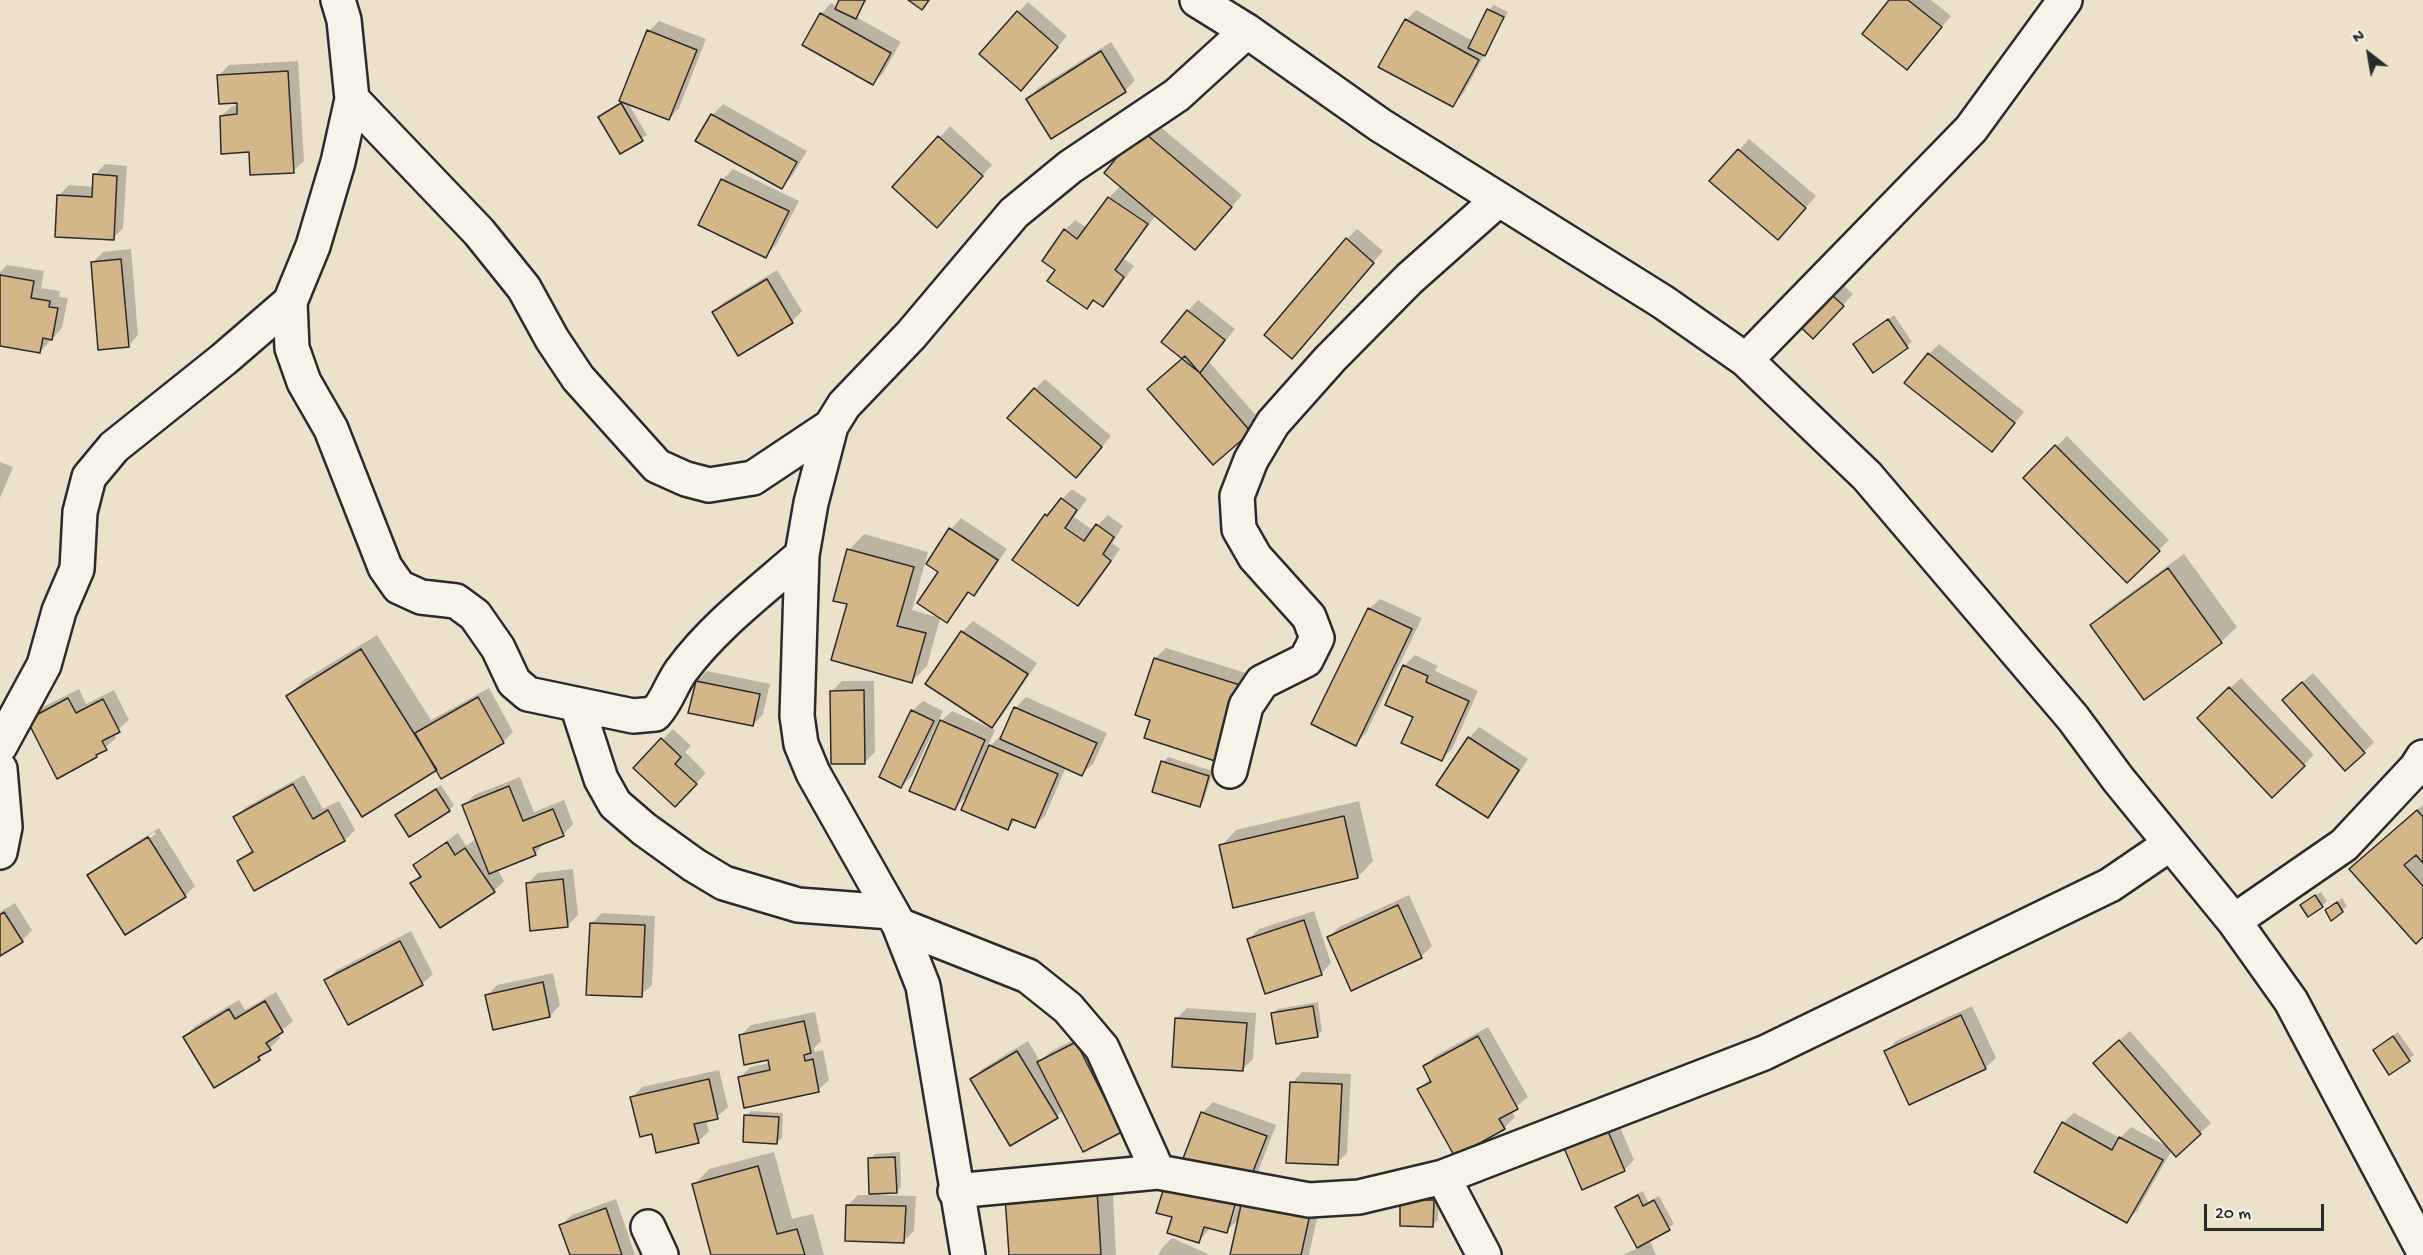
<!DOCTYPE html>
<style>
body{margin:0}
#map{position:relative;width:2423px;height:1255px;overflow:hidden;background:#ece1cb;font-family:"Gochi Hand",sans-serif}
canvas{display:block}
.north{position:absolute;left:2339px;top:24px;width:60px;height:60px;-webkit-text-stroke:4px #f7f3e8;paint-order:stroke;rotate:329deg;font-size:16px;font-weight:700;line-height:24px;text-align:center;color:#2b2b2b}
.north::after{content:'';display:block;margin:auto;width:21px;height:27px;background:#2b2b2b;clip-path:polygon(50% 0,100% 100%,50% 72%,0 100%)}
.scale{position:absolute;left:2204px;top:1204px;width:120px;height:27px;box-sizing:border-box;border:3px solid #2b2b2b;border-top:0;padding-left:8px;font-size:18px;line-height:21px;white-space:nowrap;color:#2b2b2b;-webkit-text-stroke:4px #f7f3e8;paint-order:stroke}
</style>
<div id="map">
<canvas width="2423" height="1255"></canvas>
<div class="north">N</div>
<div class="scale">20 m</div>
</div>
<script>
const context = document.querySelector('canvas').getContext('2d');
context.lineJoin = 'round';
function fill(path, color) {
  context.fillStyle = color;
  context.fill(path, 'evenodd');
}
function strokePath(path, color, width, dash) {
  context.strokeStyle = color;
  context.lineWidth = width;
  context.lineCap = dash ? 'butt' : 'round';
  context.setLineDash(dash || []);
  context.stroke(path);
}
const shadow = new Path2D(`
 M841 0H867L856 17 901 42 883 73 873 83 821 14 831 3 836 6Z
 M1891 0H1931L1951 16 1907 68Z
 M1028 2 1067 36 1031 78 1018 12Z
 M1494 5 1508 12 1463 94 1452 105 1406 20 1416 10 1473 41 1489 10Z
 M659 21 706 39 679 108 669 119 628 103 647 135 621 152 600 117 624 101 649 31Z
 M1111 42 1135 80 1125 91 1028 99 1038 88Z
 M298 61 304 161 293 171 251 150 221 116 232 106 238 105V102L218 76 229 65Z
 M723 104 807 151 792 176 782 187 697 140 713 115Z
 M1152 120 1242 195 1205 237 1156 215 1124 259 1134 266 1113 295 1103 305 1095 300 1087 307 1057 270 1065 230 1075 220 1087 228 1109 198 1121 185Z
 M950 126 992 165 947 215 894 187Z
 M1749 139 1816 196 1788 228 1712 181Z
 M105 164 127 166 123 228 113 238 59 195 69 185 94 187 95 175Z
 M733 169 799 201 776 245 766 256 722 180Z
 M1357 229 1383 251 1292 357 1347 239Z
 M131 249 138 335 128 346 92 263 103 252Z
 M7 265 44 271 41 288 60 291 59 297 68 298 62 328 40 352 0 344V272Z
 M1825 269 1853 294 1824 326Z
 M777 270 802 311 792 321 714 312 724 302Z
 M1198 300 1235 329 1209 362 1260 420 1213 462 1184 358 1188 311Z
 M1894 315 1912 342 1874 371 1860 339Z
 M1939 344 2024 412 1992 450 1929 354Z
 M1045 379 1111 436 1086 465 1035 389Z
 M2067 436 2169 540 2127 581 2025 478Z
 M0 462 13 467 0 498Z
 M1072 489 1087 499 1074 517 1093 530 1108 515 1123 526 1112 543 1120 549 1089 594 1078 604 1046 515Z
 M961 518 1007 549 984 583 974 594 970 591 957 610 947 621 940 571 928 563 951 529Z
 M864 534 928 552 912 610 940 618 927 666 912 681 848 603 849 550Z
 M2184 554 2237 627 2221 642 2144 698 2092 625 2107 610Z
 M1380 599 1422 618 1366 733 1355 744 1369 609Z
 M973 621 1037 663 1002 716 992 726 928 684 962 632Z
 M377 635 431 720 489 688 513 732 503 742 437 768 288 696 304 680Z
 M1166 648 1249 674 1225 749 1215 759 1152 719 1137 714 1155 658Z
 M1415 655 1438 666 1435 671 1478 691 1452 749 1442 759 1415 717 1404 666Z
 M707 671 770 684 763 714 753 725 697 681Z
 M2313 673 2374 742 2364 752 2294 690Z
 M2241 678 2314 755 2272 796 2199 718Z
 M842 681H874L875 752 865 762 831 692Z
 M79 689 86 704 114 690 129 720 114 733 116 738 96 756 29 720 39 709Z
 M1026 697 1107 733 1093 764 1082 774 1066 767 1045 816 1034 826 1017 819 1008 828 970 793 954 809 941 721 952 711 995 730 986 750 1001 735 1003 736 1016 707Z
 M923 701 943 711 912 776 901 787 912 711Z
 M1479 727 1528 759 1498 805 1487 816 1469 738Z
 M673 729 691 746 685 752 706 773 675 805 635 768Z
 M1168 757 1213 771 1204 800 1199 805 1163 762Z
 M304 775 323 809 339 801 355 830 345 840 239 861 253 849 235 817 246 807Z
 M520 777 534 812 564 800 573 824 563 835 545 842 535 854 497 869 504 881 494 891 412 883 421 874 415 865 426 855 458 833 466 846 476 839 464 806 474 795Z
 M441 785 454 805 449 810 397 815Z
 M1359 801 1373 861 1358 877 1221 846 1236 830Z
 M2423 805V935L2362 858Z
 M159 828 195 886 185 896 89 876 100 865ZM154 832 156 834 99 870V866Z
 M573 869 578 915 567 926 527 884 538 873Z
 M2321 892 2327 901 2322 906 2307 900Z
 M1409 895 1432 946 1421 957 1352 989 1328 938 1339 927Z
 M2342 898 2347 906 2342 911 2327 910Z
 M15 903 32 930 22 941 0 954V912Z
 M1314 911 1331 963 1321 974 1248 940 1259 929Z
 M602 913 655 916 652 985 641 995 591 924Z
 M411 931 433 974 422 984 326 980 337 970Z
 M553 973 560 1005 550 1016 487 996 497 985Z
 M276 992 293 1021 278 1034 280 1038 259 1059 184 1037 195 1026 239 1000 245 1010Z
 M1318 1002 1322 1031 1317 1036 1273 1014 1278 1009Z
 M1972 1006 1996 1058 1985 1068 1885 1052 1896 1041Z
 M1187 1008 1256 1013 1253 1059 1242 1070 1177 1018Z
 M815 1012 821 1041 814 1048 815 1052 823 1050 829 1080 818 1090 740 1078 750 1067 770 1063 769 1058 740 1036 751 1025Z
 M1488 1027 1528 1097 1511 1111 1515 1117 1504 1128 1419 1089 1431 1078 1425 1067 1435 1056Z
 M2130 1031 2211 1123 2200 1133 2172 1150 2137 1211 2127 1221 2063 1123 2074 1113 2120 1138 2131 1127 2170 1148 2106 1052Z
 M2398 1032 2414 1055 2390 1073 2375 1050Z
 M1087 1033 1132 1121 1121 1131 1063 1110 1057 1116 972 1080 982 1069 1028 1041 1040 1061 1050 1052Z
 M719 1070 728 1107 717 1117 706 1120 709 1131 698 1142 654 1132 632 1098 642 1087Z
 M1302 1072 1351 1074 1347 1153 1337 1163 1292 1083Z
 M1213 1102 1276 1125 1258 1172 1248 1183 1202 1113Z
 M751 1111 783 1113 782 1138 777 1142 746 1116Z
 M1614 1113 1634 1160 1624 1170 1583 1188Z
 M774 1152 792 1219 813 1214 824 1255H713L694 1185 709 1169Z
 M900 1152 901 1187 896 1192 879 1193V1195L916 1196 914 1231 904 1241 848 1205 858 1195H871L870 1159 875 1154Z
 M1178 1171 1246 1191 1244 1197 1255 1186 1321 1200 1309 1255H1231L1240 1218 1226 1231 1211 1227 1199 1241 1169 1232 1173 1216 1158 1212 1167 1182ZM1237 1194 1240 1195 1232 1221H1229Z
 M1112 1175 1116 1255H1010Z
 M1643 1191 1648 1202 1659 1196 1674 1224 1649 1239 1656 1255H1623L1638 1248 1617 1207 1622 1202Z
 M1407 1195 1438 1196V1220L1433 1225Z
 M616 1199 635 1255H571L561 1225 572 1215Z
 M1172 1238 1208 1254 1207 1255H1158L1162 1248Z`);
const building = new Path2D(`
 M839 0H865L856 19 835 9Z
 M908 0H929L922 10Z
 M1889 0H1908L1942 27 1907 70 1862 34Z
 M1487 9 1504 17 1485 56 1468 48Z
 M1017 11 1058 47 1021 91 979 54Z
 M820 13 891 53 873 85 802 45Z
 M1405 19 1479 60 1453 107 1378 67Z
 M647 30 697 50 669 120 619 101Z
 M1101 51 1126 92 1051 139 1026 99Z
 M288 71 294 173 250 175 249 152 221 154 220 116 237 114V103L219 104 217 75Z
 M621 103 643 141 620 154 598 117Z
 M711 114 797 162 782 189 695 141Z
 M1140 129 1232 207 1195 250 1104 173Z
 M938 136 983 176 937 228 892 187Z
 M1738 149 1806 208 1778 240 1709 181Z
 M93 174 117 176 114 240 55 237 57 195 92 197Z
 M721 179 789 211 766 258 698 225Z
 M1108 197 1148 224 1115 270 1124 277 1103 307 1093 300 1087 309 1047 281 1055 270 1042 261 1064 229 1077 239Z
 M1346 238 1374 263 1292 359 1264 335Z
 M121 259 129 347 98 350 91 262Z
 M0 275 34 281 31 298 50 301 49 307 58 308 52 340 43 338 40 353 0 346Z
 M1813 278 1844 306 1813 339 1784 311Z
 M767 279 793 323 738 356 712 312Z
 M1187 310 1225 340 1200 373 1161 342Z
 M1888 319 1908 348 1873 373 1853 344Z
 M1928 353 2015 423 1992 452 1904 383Z
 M1185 356 1251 432 1213 465 1147 389Z
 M1034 388 1102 447 1076 478 1007 418Z
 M2055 445 2160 551 2127 583 2023 478Z
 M1061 498 1077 510 1065 528 1084 541 1096 524 1114 537 1103 554 1111 561 1078 606 1012 560 1045 514 1047 516Z
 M949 528 998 560 974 596 968 592 947 623 917 603 938 572 926 564Z
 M847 549 914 567 897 626 926 633 912 683 831 660 847 604 833 601Z
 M2168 568 2222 643 2144 700 2090 625Z
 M1368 608 1412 629 1356 746 1311 724Z
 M961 631 1028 674 992 728 925 684Z
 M361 649 437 770 362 817 286 696Z
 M1154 658 1240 685 1215 761 1144 738 1150 720 1135 715Z
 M1403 665 1428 676 1426 682 1469 701 1442 761 1401 743 1413 717 1385 705Z
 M696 681 760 694 753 726 688 713Z
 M2302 682 2365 753 2345 771 2282 700Z
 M2229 687 2305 766 2272 798 2197 718Z
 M864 690 865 764H831L830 691Z
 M478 697 504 743 441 779 415 733Z
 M68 698 76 713 103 699 120 732 102 741 107 750 96 755 97 757 57 779 27 720Z
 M1014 707 1097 743 1082 776 1000 739Z
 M911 710 934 721 901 788 879 777Z
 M940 720 985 740 955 810 909 791Z
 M1468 737 1519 770 1488 818 1436 785Z
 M661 738 681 757 675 764 697 784 675 807 633 768Z
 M989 745 1058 774 1035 828 1012 819 1008 830 961 810Z
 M1161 761 1209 776 1200 807 1152 792Z
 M293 784 313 819 328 810 345 841 254 891 237 861 253 852 233 817Z
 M509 786 523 821 553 809 564 836 533 848 536 855 489 874 462 805Z
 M436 789 450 811 409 837 395 815Z
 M2417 810 2423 817V863L2416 855 2404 865 2423 886V937L2416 944 2349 869Z
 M1344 816 1358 878 1233 908 1219 845Z
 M148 837 186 897 125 935 87 875Z
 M447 842 455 855 465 848 495 892 440 928 410 883 421 877 413 865Z
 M563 879 568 927 530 931 526 883Z
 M2315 895 2323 907 2308 917 2300 905Z
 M2337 902 2343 912 2331 921 2325 910Z
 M1398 905 1422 958 1351 991 1327 937Z
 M4 912 23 942 0 956V915Z
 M1304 920 1322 975 1265 994 1247 939Z
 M590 923 645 925 642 997 586 995Z
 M400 941 423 985 348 1025 324 980Z
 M543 982 550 1017 493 1030 485 995Z
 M265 1001 283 1032 266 1043 271 1050 258 1057 260 1060 214 1088 183 1037 229 1009 235 1019Z
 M1313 1006 1318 1037 1276 1044 1271 1013Z
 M1961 1015 1986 1069 1909 1105 1884 1051Z
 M1175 1018 1247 1023 1243 1071 1172 1067Z
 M804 1021 811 1053 804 1055 805 1061 813 1059 819 1092 744 1108 738 1077 770 1070 768 1060 744 1065 739 1035Z
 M1478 1036 1518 1109 1499 1119 1505 1129 1455 1157 1417 1089 1431 1082 1423 1066Z
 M2393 1036 2410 1061 2389 1075 2373 1050Z
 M2119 1040 2201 1134 2176 1157 2093 1063Z
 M1076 1042 1122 1132 1083 1152 1037 1062Z
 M1017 1051 1058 1118 1010 1146 970 1079Z
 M709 1079 718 1119 694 1124 699 1143 656 1153 652 1134 640 1137 630 1097Z
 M1290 1082 1342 1084 1338 1165 1286 1163Z
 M1201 1112 1267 1136 1248 1184 1182 1161Z
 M744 1115 779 1117 777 1144 743 1142Z
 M1604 1122 1625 1171 1582 1190 1561 1141Z
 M2062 1122 2112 1150 2119 1137 2163 1160 2127 1223 2034 1172Z
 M895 1157 897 1193 869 1194 868 1158Z
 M758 1166 777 1234 797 1229 805 1255H711L692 1184Z
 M1166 1181 1236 1202 1227 1233 1204 1227 1199 1243 1167 1233 1172 1217 1156 1213Z
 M1097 1190 1101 1255H1009L1005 1196Z
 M1638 1195 1643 1206 1654 1200 1670 1230 1637 1248 1615 1207Z
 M1243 1196 1311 1210 1301 1255H1230Z
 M1400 1200H1434L1433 1227 1400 1226Z
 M846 1205 906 1206 904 1243 845 1241Z
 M606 1208 622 1255H570L559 1225Z`);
const minor = new Path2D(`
 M1197 0 1247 31 1380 125 1663 302 1746 360 1867 476 2073 718 2118 779 2234 921 2291 1001 2423 1250
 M352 99 479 232 524 288 552 339 578 378 657 466 686 479 709 485 753 478 831 426
 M290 302 292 348 304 382 331 429 385 567 399 587 421 597 456 601 475 615 498 648 514 682 528 694 633 716 655 714C667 701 671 685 681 671 714 626 761 591 802 555
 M1746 360 1971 129 2065 0
 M577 705 601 779 615 804 644 829 694 865 724 883 798 905 891 912
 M0 746 44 665 59 611 77 569 80 512 89 477 114 447 224 359 290 302 313 246 338 162 352 99 344 20 338 0
 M0 769 5 827 0 852
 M1230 771 1246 706 1262 682 1306 660 1317 638 1309 617 1255 557 1239 529 1237 496 1251 460 1273 423 1330 359 1409 279 1498 200
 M2234 921 2344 845 2416 768 2423 757
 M899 925 1028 976 1068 1008 1102 1048 1158 1172
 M1443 1177 1484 1255
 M955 1191 1158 1172 1309 1200 1359 1197 1443 1177 1764 1053 2110 885 2170 844
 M648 1227 661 1255
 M968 1255 923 986 899 925 813 773 801 744 797 716 802 555 811 503 831 426 844 405 911 335 1014 213 1070 167 1177 95 1247 31`);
fill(shadow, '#0003');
fill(building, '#d3b788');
strokePath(building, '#2b2b2b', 1.5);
strokePath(minor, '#2b2b2b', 38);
strokePath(minor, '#f7f3e8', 33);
</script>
